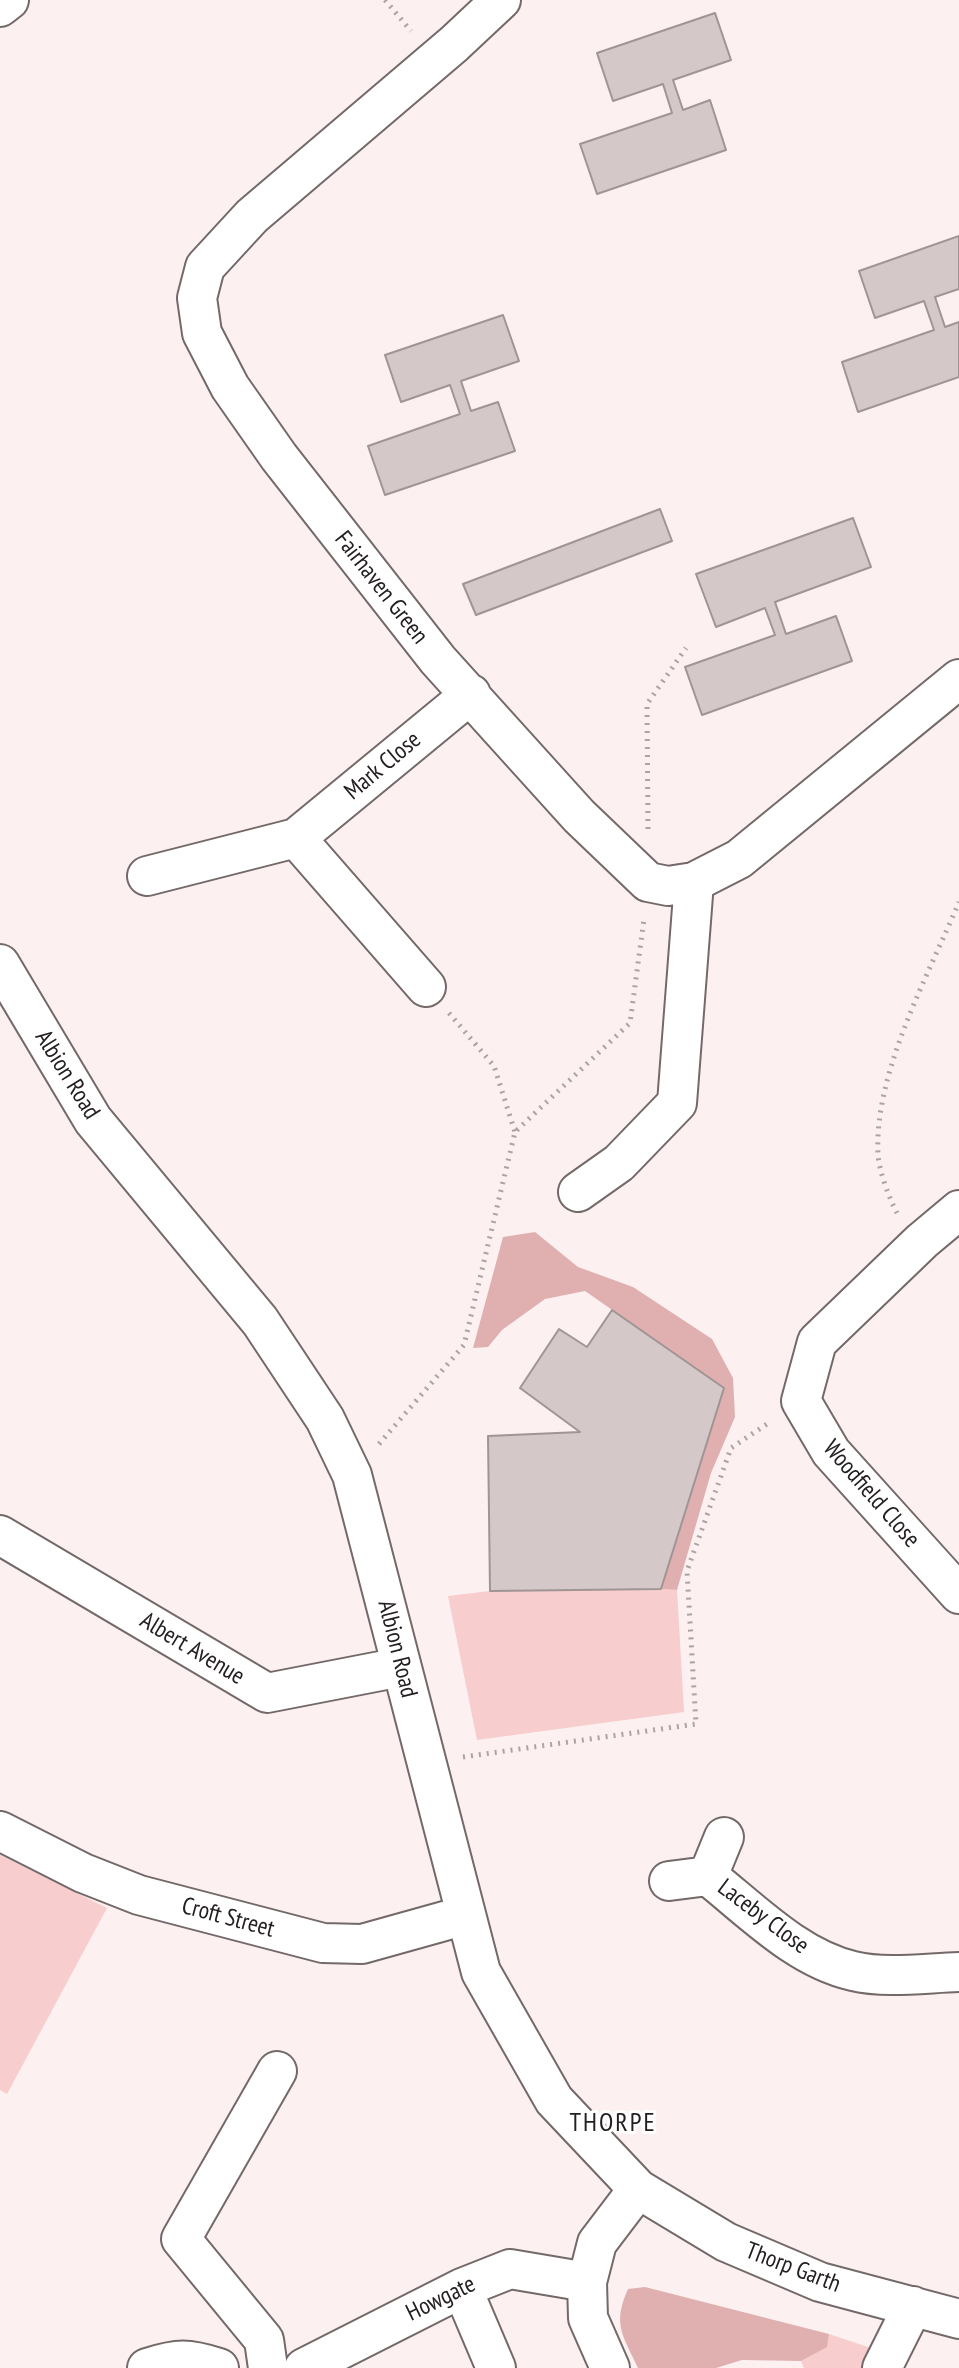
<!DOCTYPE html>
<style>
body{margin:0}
canvas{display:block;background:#fcf0f0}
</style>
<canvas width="959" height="2368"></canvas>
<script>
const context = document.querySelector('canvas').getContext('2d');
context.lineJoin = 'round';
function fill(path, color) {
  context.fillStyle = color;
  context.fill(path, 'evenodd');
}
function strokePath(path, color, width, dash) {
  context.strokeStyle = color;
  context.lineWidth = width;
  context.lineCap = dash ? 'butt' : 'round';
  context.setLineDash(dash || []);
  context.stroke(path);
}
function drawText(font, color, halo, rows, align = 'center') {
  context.font = font + ' "PT Sans Narrow",sans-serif';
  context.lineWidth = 6;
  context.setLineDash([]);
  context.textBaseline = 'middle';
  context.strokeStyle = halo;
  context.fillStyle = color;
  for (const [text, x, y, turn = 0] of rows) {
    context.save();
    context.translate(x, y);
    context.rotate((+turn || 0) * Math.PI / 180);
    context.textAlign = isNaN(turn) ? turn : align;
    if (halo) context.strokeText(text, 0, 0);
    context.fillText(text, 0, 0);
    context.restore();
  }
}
const green = new Path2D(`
 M661 1589 677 1590 684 1712 477 1740 448 1596 490 1591Z
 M0 1855 107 1908 7 2094 0 2090Z
 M829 2334 877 2350 869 2368H804L801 2361 826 2347Z`);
const forest = new Path2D(`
 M535 1232 578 1267 633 1287 712 1339 733 1378 735 1417 711 1473 677 1590 661 1589 724 1388 585 1291 545 1299 502 1330 488 1347 473 1348 503 1237Z
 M645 2287 829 2334 827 2347 801 2361 742 2360 716 2368H638C623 2336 612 2324 628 2289Z`);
const building = new Path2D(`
 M715 13 731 60 673 80 683 110 710 100 726 150 597 194 580 144 672 113 663 84 613 101 597 53Z
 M959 236V289L935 297 945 327 959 322V377L858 412 842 362 934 330 924 301 875 318 859 271Z
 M503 315 519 361 461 381 471 411 498 402 515 451 385 495 368 446 460 414 450 385 401 402 385 355Z
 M660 509 672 541 476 615 463 584Z
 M853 518 871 567 775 602 786 634 836 616 852 661 702 715 685 667 775 635 765 608 716 627 696 574Z
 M612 1310 724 1388 661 1589 490 1591 488 1436 580 1432 520 1388 559 1329 587 1347Z`);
const path = new Path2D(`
 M385 0 411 31
 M648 829 647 704 686 648
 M449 1013 494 1066 515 1132
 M897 1213C889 1198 879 1171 878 1154 874 1073 928 976 959 902
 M379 1444 464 1345 515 1132 630 1023 644 919
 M463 1757 696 1724 687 1571 731 1448 770 1422`);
const minor = new Path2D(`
 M501 0 454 44 252 216 205 267 197 298 202 333 230 387 279 457 438 660 579 816 648 882 668 886 694 882 739 859 959 679
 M0 7 9 0
 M296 838 426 987
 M147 876 296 838 471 694
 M0 964 93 1120 260 1321 325 1419 352 1475 481 1972 554 2100 638 2189 726 2242 820 2282 959 2319
 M578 1192 619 1163 677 1103 694 882
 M959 1210 922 1241 817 1342 801 1401 831 1452 959 1594
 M0 1535 267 1693 401 1667
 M0 1831 83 1873 139 1895 323 1943 362 1944 466 1915
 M724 1837 708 1876C752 1911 797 1958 853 1971 886 1979 925 1973 959 1972
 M669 1881 708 1876
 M462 2288 496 2368
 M147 2368C178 2358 188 2358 219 2368
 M268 2368 264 2340 181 2239 277 2071
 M304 2368 462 2288 510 2269 587 2282
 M610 2368 588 2318 587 2282 597 2243 638 2189
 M882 2368 913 2306`);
const streetNames = [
 ["Fairhaven Green",381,588,52],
 ["Mark Close",383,766,-40],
 ["Albion Road",67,1075,58],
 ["Woodfield Close",871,1494,49],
 ["Albert Avenue",192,1649,31],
 ["Albion Road",397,1649,76],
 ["Laceby Close",763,1917,37],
 ["Croft Street",228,1918,15],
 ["Thorp Garth",793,2268,21],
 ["Howgate",441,2299,-26]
];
const neighbourhoodNames = [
 ["THORPE",613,2124]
];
fill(green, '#f7cdcd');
fill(forest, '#e0b0b0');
fill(building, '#d4c8c8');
strokePath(building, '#a09494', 2);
strokePath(minor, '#746969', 42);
strokePath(path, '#aca3a3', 5, [2, 6]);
strokePath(minor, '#fff', 38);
drawText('24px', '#252020', '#fff', streetNames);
context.letterSpacing = '2px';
drawText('26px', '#252020', '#fff', neighbourhoodNames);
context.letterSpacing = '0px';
</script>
